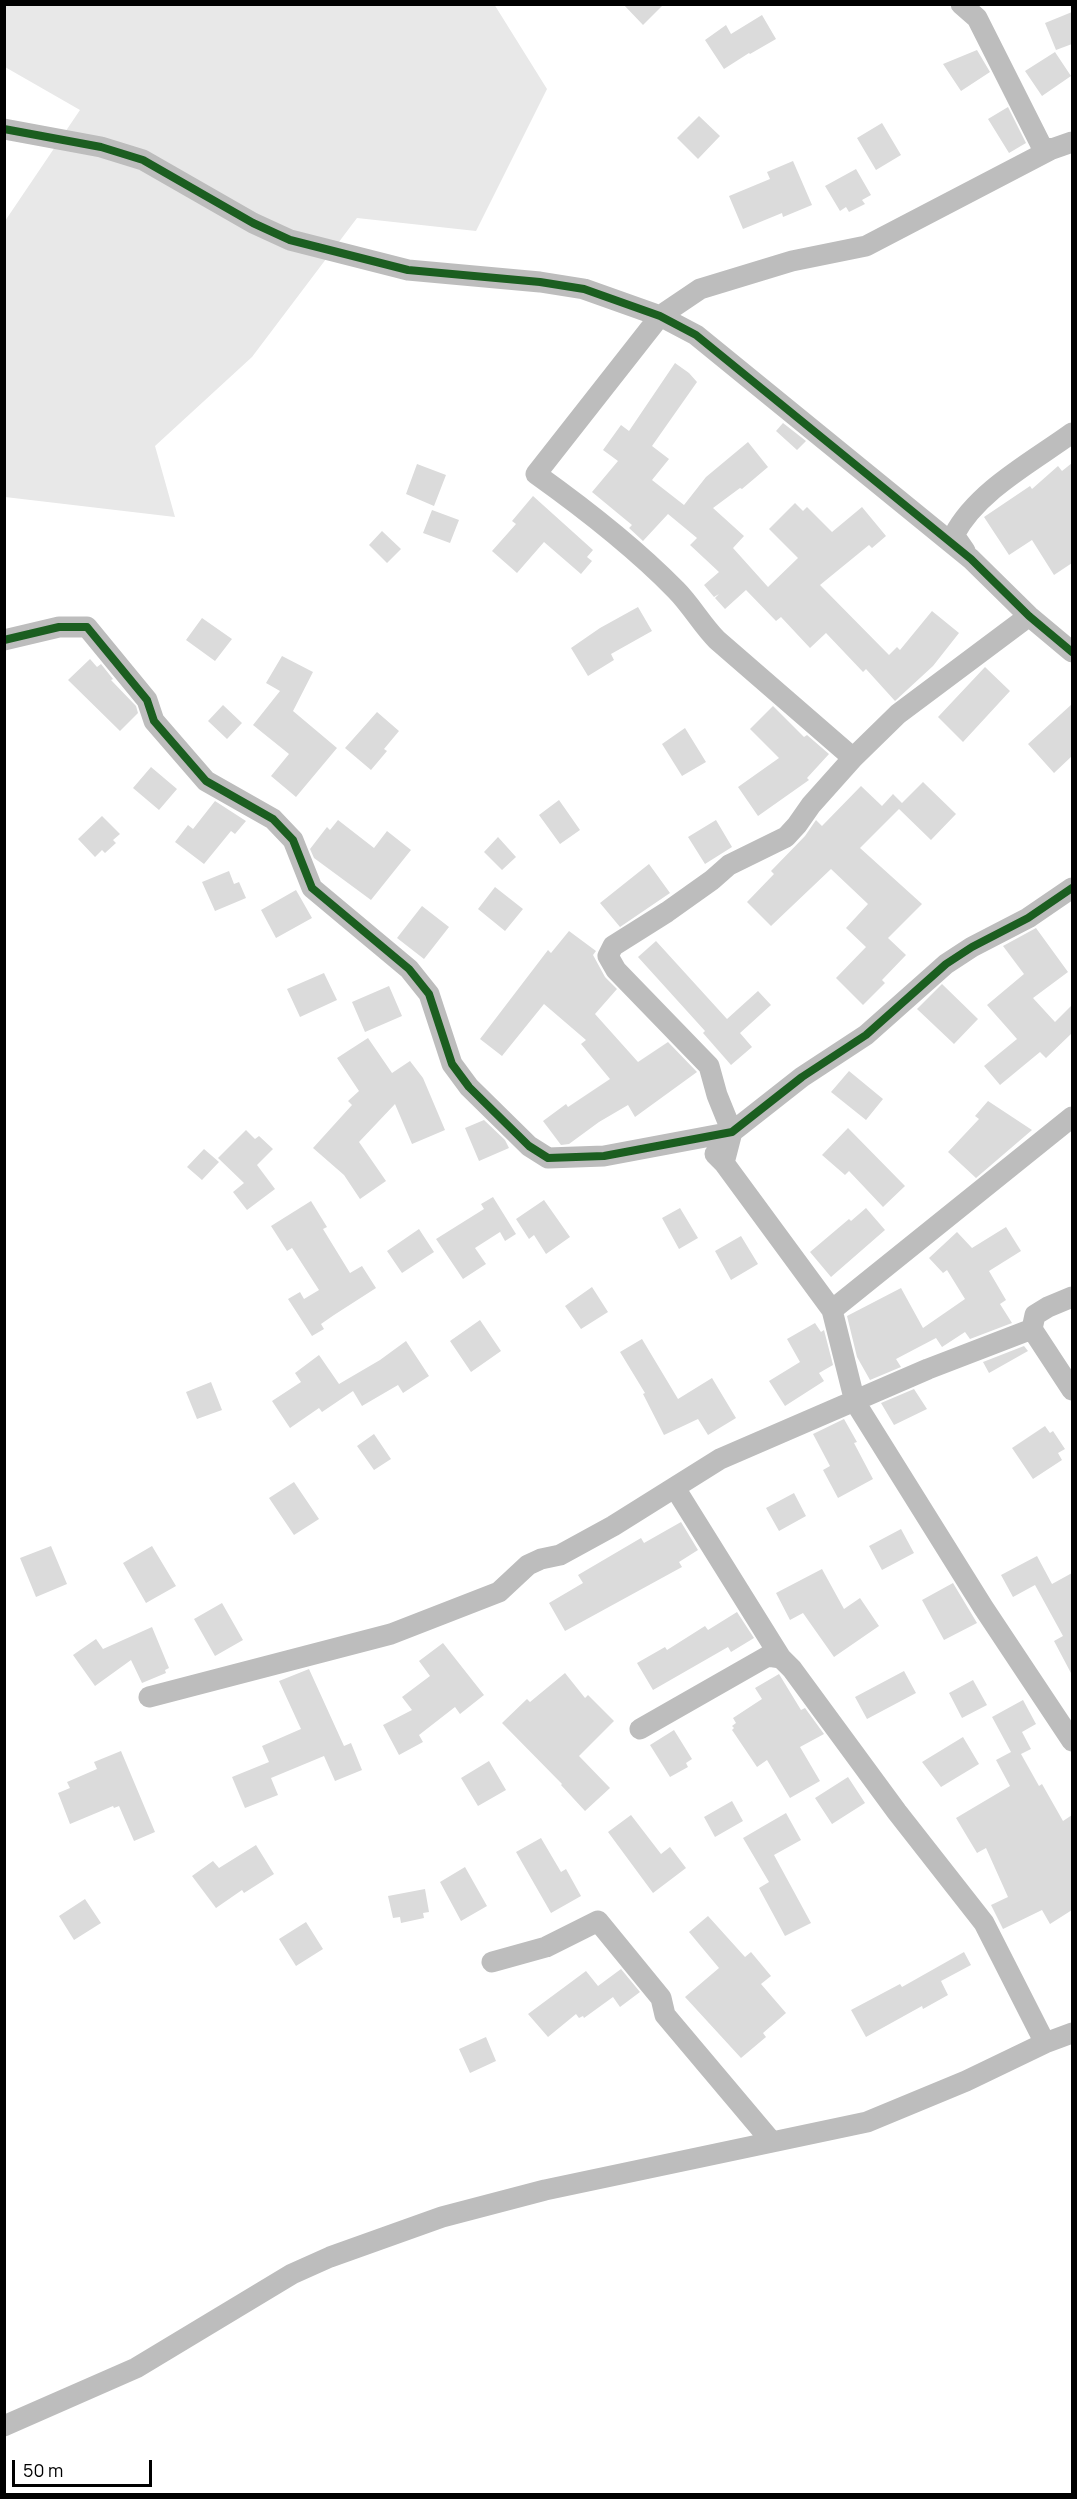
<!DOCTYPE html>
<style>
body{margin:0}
#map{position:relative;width:1077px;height:2499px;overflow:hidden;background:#fff;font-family:Manrope,sans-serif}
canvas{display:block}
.frame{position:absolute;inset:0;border:6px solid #000;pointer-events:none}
.scale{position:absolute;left:12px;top:2460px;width:140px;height:27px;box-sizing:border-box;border:3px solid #000;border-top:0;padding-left:8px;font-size:18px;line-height:21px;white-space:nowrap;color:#000;-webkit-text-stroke:4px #fff;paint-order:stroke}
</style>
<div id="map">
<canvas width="1077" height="2499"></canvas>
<div class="frame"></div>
<div class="scale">50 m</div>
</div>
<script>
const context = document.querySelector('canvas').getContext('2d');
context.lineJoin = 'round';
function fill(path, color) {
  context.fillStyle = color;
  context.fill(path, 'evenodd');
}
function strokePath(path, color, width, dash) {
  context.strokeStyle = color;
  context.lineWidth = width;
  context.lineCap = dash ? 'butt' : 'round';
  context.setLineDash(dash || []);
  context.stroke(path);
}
const green = new Path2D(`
 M494 4 547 89 476 231 357 218 252 357 155 446 175 517 5 497V221L80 110 5 67V5Z`);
const building = new Path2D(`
 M623 4H664L643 25Z
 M1072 12V44L1056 50 1045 23Z
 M762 15 776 39 750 54 749 53 724 69 705 40 726 25 731 34Z
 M977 50 990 72 961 91 943 64Z
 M1055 52 1071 76 1042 96 1025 71Z
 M1008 107 1026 143 1009 153 988 119Z
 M699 116 720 136 698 159 677 138Z
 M882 123 901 155 876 170 857 138Z
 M793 161 812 205 783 217 782 213 743 229 729 196 770 179 767 172Z
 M856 169 871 195 862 200 865 204 849 212 846 207 840 211 825 186Z
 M675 363 689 373 697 382 652 446 669 459 652 480 684 505 706 477 748 442 768 467 742 489 740 488 713 508 744 536 733 548 768 587 798 558 769 529 795 503 803 511 807 507 832 532 862 507 886 536 872 548 869 545 820 585 889 655 897 647 900 650 932 611 959 633 933 666 895 701 866 669 863 672 826 633 810 648 781 617 776 621 746 590 725 609 715 598 719 594 714 597 704 585 719 572 690 545 697 538 668 514 643 541 629 528 632 525 592 492 618 461 603 450 621 425 629 431Z
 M783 423 806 441 797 450 776 431Z
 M1072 463V563L1054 575 1032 540 1009 555 984 517 1030 486 1032 489 1058 466 1062 471Z
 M417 464 446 475 434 506 406 494Z
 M533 496 593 550 587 557 592 561 581 574 544 542 517 573 492 551 516 524 512 521Z
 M432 510 459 520 450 543 423 533Z
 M382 531 401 549 387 563 369 545Z
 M638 607 652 631 611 654 614 660 588 676 571 648 600 628Z
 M202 618 232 639 215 661 186 640Z
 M282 656 313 672 293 711 337 748 296 797 271 776 289 754 253 725 280 691 266 683Z
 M90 659 97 667 101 664 113 679 111 680 136 706 138 713 120 731 68 680Z
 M985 667 1010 691 963 742 938 717Z
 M1072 704V756L1054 773 1028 744Z
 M223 705 242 723 227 739 208 721Z
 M773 706 804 737 807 735 829 754 807 778 809 780 758 816 738 787 779 758 750 729Z
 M377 712 399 731 384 749 387 751 371 770 345 748Z
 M685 728 706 762 682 776 662 744Z
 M151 767 177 789 159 810 133 788Z
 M923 782 956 814 931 840 899 809 860 848 922 904 888 938 906 955 882 980 885 983 863 1005 836 978 866 947 846 928 868 904 831 869 771 926 747 902 774 874 771 871 805 836 816 820 822 826 861 786 882 806 893 794 902 803Z
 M559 800 580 830 560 844 539 815Z
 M215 801 246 821 235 834 231 831 204 864 175 842 188 825 193 829Z
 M102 816 120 834 113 840 116 843 105 853 102 850 95 857 78 839Z
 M338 820 374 848 387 831 411 850 371 900 314 858 310 849 327 827 330 830Z
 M716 820 732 847 705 864 688 837Z
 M498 837 516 857 502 870 484 852Z
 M649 864 670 893 620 927 600 903Z
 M229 871 234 884 239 882 246 898 215 911 202 882Z
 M495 887 523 909 505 931 478 909Z
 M296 890 312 918 276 938 261 910Z
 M422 906 449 927 424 959 397 938Z
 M1036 928 1068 972 1033 998 1055 1022 1072 1005V1033L1046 1058 1040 1052 1000 1085 984 1066 1017 1039 987 1005 1024 974 1003 946Z
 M569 931 596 951 593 955 605 977 617 989 595 1014 638 1062 668 1042 697 1072 635 1117 628 1105 599 1122 569 1144 561 1145 543 1121 566 1104 568 1107 610 1079 581 1044 586 1040 544 1004 502 1056 480 1039 548 950 551 953Z
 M656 941 727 1019 758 991 771 1005 740 1033 752 1047 731 1065 703 1033 705 1031 638 957Z
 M324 973 337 1000 300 1017 287 989Z
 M942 984 978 1019 954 1044 917 1009Z
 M389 986 402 1016 365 1032 352 1002Z
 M368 1038 392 1073 410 1061 423 1078 445 1130 412 1144 395 1104 359 1142 386 1181 360 1199 344 1175 313 1148 352 1105 348 1101 359 1091 337 1058Z
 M849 1071 883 1099 866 1120 831 1092Z
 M988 1101 1032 1130 976 1178 948 1152 979 1119 975 1116Z
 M484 1120 505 1140 509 1148 479 1161 465 1128Z
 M848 1128 905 1186 883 1207 849 1171 845 1175 822 1155Z
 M246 1130 255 1139 259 1136 273 1149 257 1165 275 1189 247 1210 233 1192 244 1183 218 1158Z
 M204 1149 219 1162 202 1180 187 1167Z
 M493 1197 516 1234 505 1241 500 1232 475 1248 486 1264 463 1279 436 1239 484 1209 481 1204Z
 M544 1200 570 1237 546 1254 534 1235 529 1239 516 1219Z
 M311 1201 327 1227 323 1229 350 1273 362 1266 376 1288 334 1315 321 1324 324 1329 312 1336 288 1299 300 1292 304 1299 319 1290 292 1248 287 1251 271 1226Z
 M680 1208 698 1238 679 1249 662 1218Z
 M866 1208 885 1230 831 1277 810 1252 849 1219 851 1221Z
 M1006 1227 1021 1251 989 1271 1006 1300 1000 1304 1012 1323 970 1339 965 1332 942 1347 936 1338 896 1359 901 1367 870 1380 857 1357 847 1316 901 1288 923 1328 965 1299 947 1270 943 1273 929 1258 957 1232 972 1248Z
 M419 1229 434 1252 402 1273 387 1251Z
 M741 1236 758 1264 731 1280 715 1251Z
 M592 1287 608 1312 581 1329 565 1306Z
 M480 1320 501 1351 471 1372 450 1341Z
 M815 1323 821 1332 824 1330 833 1365 819 1373 824 1381 785 1406 769 1381 800 1362 787 1339Z
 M642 1339 678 1399 712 1378 736 1418 708 1435 698 1419 664 1435 643 1394 645 1393 620 1352Z
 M406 1341 429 1376 403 1393 398 1385 362 1406 353 1391 322 1412 319 1408 290 1428 272 1401 301 1382 295 1373 319 1355 339 1384 380 1360Z
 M1024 1346 1028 1351 989 1373 983 1362Z
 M211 1382 222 1410 197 1419 186 1392Z
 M914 1389 927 1409 894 1425 881 1403Z
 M844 1419 857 1442 854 1443 873 1479 838 1498 823 1470 830 1466 813 1434Z
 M1045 1426 1050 1433 1053 1431 1065 1449 1058 1453 1062 1460 1033 1479 1012 1448Z
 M374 1434 391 1459 374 1470 357 1446Z
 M294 1482 319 1519 294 1535 269 1498Z
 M794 1493 806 1516 779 1531 766 1508Z
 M681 1522 698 1550 679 1562 682 1567 565 1631 549 1603 583 1583 578 1575 641 1538 644 1543Z
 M901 1529 914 1553 882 1570 869 1546Z
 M51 1546 67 1584 36 1597 20 1558Z
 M152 1546 176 1586 146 1603 123 1563Z
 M1037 1556 1052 1584 1072 1573V1675L1054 1641 1063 1636 1035 1585 1013 1597 1001 1575Z
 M822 1569 844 1609 860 1598 879 1626 834 1657 803 1613 790 1620 776 1593Z
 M953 1583 977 1623 944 1640 922 1600Z
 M222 1603 243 1640 215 1656 194 1619Z
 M737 1612 754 1638 731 1652 728 1647 653 1690 637 1663 665 1647 667 1650 705 1626 708 1630Z
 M152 1627 169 1668 165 1670 166 1673 142 1683 131 1660 95 1686 73 1655 96 1639 103 1649Z
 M443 1643 484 1695 460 1714 455 1707 419 1735 423 1742 399 1755 383 1725 412 1710 402 1697 430 1676 419 1661Z
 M309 1669 344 1746 351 1743 362 1770 335 1781 324 1756 271 1778 278 1795 245 1808 232 1777 269 1762 262 1746 301 1729 279 1681Z
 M904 1671 916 1693 867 1719 855 1697Z
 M565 1673 585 1698 588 1695 614 1721 579 1756 610 1788 585 1811 561 1785 562 1784 502 1723 527 1699 530 1702Z
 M779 1674 801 1710 805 1708 824 1734 800 1747 820 1781 790 1798 767 1760 757 1767 732 1730 734 1728 732 1726 736 1723 733 1718 762 1699 755 1688Z
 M973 1680 987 1705 962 1718 949 1693Z
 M1023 1700 1036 1724 1022 1732 1031 1749 1021 1754 1039 1786 1042 1784 1063 1821 1072 1815V1910L1050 1924 1042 1910 1003 1929 991 1905 1008 1897 986 1848 977 1853 956 1818 1010 1786 996 1760 1011 1752 992 1717Z
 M674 1730 692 1759 686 1763 688 1767 670 1777 650 1745Z
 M963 1737 979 1764 941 1787 922 1762Z
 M121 1751 155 1832 134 1841 119 1806 114 1808 113 1806 70 1824 58 1793 70 1788 67 1782 97 1769 94 1762Z
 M489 1761 506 1790 478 1806 461 1778Z
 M848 1777 865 1803 832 1824 815 1798Z
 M732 1801 743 1821 715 1837 704 1817Z
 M786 1813 801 1840 774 1855 811 1923 785 1936 759 1888 769 1882 743 1838Z
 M631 1815 661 1854 670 1847 686 1868 653 1893 608 1832Z
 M541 1838 561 1872 566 1869 581 1896 551 1913 516 1852Z
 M256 1845 274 1874 244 1893 242 1890 216 1908 192 1876 213 1861 219 1868Z
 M465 1867 487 1906 461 1921 440 1882Z
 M425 1889 429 1912 423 1913 424 1918 401 1923 400 1917 393 1918 388 1896Z
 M85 1899 101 1923 74 1940 59 1916Z
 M708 1916 745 1957 751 1952 771 1976 761 1984 786 2013 763 2033 766 2037 741 2058 685 1997 719 1968 689 1932Z
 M306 1922 323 1949 296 1966 279 1939Z
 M964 1952 971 1965 941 1981 948 1995 923 2009 922 2006 866 2037 851 2010 900 1984 902 1987Z
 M621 1969 640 1992 620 2007 613 1997 584 2018 583 2016 579 2018 576 2014 548 2037 528 2014 586 1971 598 1986Z
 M486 2037 496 2061 470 2073 459 2049Z`);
const minor = new Path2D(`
 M961 4 977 18 1042 147 1052 149 1072 142
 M4 129 101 147 143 160 253 223 290 240 408 270 540 282 584 289 660 316 696 335 971 559 1029 616 1072 652
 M965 551 954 535C977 491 1032 462 1072 433
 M4 640 59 627H87L147 700 154 721 206 781 273 819 293 840 312 888 409 969 429 994 452 1064 469 1087 529 1146 548 1158 604 1156 732 1132 802 1077 866 1035 946 964 972 947 1028 918 1072 888
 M853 758 717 640C702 625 691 605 676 590 634 547 585 509 536 474L660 316 700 289 792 261 866 246 1052 149
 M715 1154 724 1163 832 1310 855 1402 983 1607 1072 1741
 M724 1163 732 1132 717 1095 709 1066 616 970 608 956 613 946 667 912 712 880 729 865 786 837 797 825 811 805 853 758 898 714 1029 616
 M1072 1297 1048 1307 1035 1315 1032 1329 1072 1390
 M832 1310 1072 1117
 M675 1488 781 1658
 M149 1697 391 1634 499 1592 528 1565 541 1559 560 1555 613 1526 720 1459 928 1369 1032 1329
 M640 1729 768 1656 781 1658 792 1669 897 1812 984 1923 1045 2043
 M492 1962 546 1947 598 1921 661 1998 665 2015 772 2142
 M4 2426 136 2368 292 2274 330 2257 442 2217 545 2190 867 2122 966 2081 1045 2043 1072 2033`);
const cycleway = new Path2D(`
 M4 129 101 147 143 160 253 223 290 240 408 270 540 282 584 289 660 316 696 335 971 559 1029 616 1072 652
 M4 640 59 627H87L147 700 154 721 206 781 273 819 293 840 312 888 409 969 429 994 452 1064 469 1087 529 1146 548 1158 604 1156 732 1132 802 1077 866 1035 946 964 972 947 1028 918 1072 888`);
fill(green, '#e8e8e8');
fill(building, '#dbdbdb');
strokePath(minor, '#bdbdbd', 21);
strokePath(cycleway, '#1b5e20', 8);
</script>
